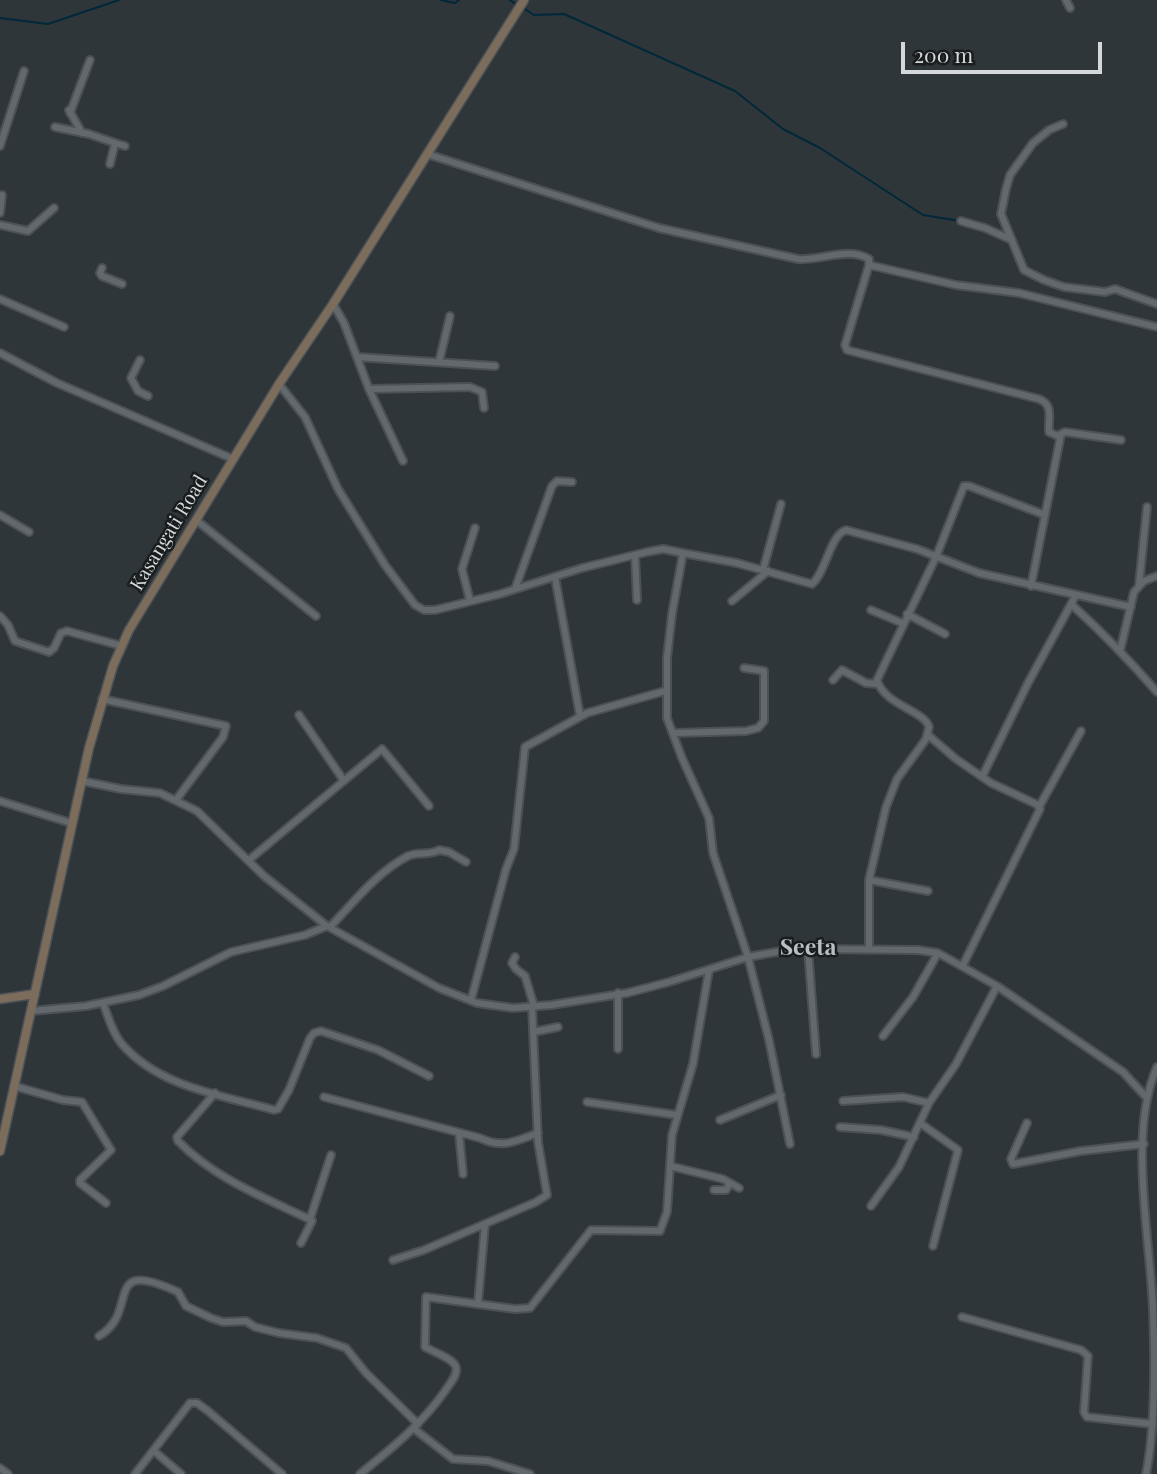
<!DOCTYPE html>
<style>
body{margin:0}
#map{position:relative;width:1157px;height:1474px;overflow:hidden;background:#2f363a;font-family:"Playfair Display",serif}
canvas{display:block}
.scale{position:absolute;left:901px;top:42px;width:201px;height:32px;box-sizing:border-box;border:4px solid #d4d8db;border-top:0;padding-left:9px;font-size:21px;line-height:24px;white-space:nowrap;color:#d4d8db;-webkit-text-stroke:5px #1a1d1e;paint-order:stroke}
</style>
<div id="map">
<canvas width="1157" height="1474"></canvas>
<div class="scale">200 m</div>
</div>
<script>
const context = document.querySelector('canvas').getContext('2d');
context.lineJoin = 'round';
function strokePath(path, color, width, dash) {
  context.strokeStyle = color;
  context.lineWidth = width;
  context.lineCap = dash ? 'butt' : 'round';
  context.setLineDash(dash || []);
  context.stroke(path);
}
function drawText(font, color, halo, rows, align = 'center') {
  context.font = font + ' "Playfair Display",serif';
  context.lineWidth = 5;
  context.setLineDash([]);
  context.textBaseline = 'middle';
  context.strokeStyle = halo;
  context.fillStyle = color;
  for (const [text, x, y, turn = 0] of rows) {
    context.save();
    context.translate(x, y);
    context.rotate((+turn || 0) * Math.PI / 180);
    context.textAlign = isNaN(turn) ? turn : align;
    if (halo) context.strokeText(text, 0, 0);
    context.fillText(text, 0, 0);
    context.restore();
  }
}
const stream = new Path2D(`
 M441 0 455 3 459 0
 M510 0 517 5
 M522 7 534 15 564 14 735 91 783 129 820 148 923 215 960 221
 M0 18 48 24 119 0`);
const street = new Path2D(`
 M1066 0 1070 8
 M69 110 82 133
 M70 113 90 60
 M1063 124 1049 130 1033 143 1010 175 1006 189 1001 214 1024 270 1044 280 1064 287 1105 292 1115 289 1157 304
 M55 127 89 134 115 143
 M0 146 24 71
 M427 154 659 228 798 259C821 261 848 246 869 259V265L845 345 847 350 1039 399C1054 405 1048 418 1049 432L1060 437
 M110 164 115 143 125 146
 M0 213 2 195
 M961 221 985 228 1012 240
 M0 225 28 231 54 208
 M869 265 956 285 1019 293 1157 327
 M102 268 100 273 102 276 122 284
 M0 299 64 327
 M333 304 344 323 369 389 403 461
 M0 353 57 383 233 459
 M357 357 495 366
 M140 360 131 378 138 391 148 396
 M439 362 450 316
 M279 384 305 417 338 489 385 565 415 605 424 610H435L500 594 582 568 647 552 663 549 683 553 672 614 667 658V718L682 758 709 818 713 853 748 957 769 1040 790 1144
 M369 389 470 387 482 392 484 408
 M0 515 29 532
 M196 520 316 616
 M683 553 737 563 812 584C826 572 830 535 846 530L917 549 979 573 1131 607
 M635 555 637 600
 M763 570 781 504
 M555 577 580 716
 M1139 585 1147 507
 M1031 586 1061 434 1065 432 1121 440
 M515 589 552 486 557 481 572 482
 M470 601 462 569 475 528
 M732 601 768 571
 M1071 604C1102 632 1130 661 1157 692
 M871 610 902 623
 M907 614 945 634
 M0 616 8 625 15 641 49 652 54 648 61 633 67 631 122 646
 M1120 651 1134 592 1144 581 1157 576
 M833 680 842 670 866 683 878 684
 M102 699 226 726 223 737 176 800
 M299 715 344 781
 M673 733 746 731 758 728 764 721V671L744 668
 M928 735 956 759 991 783 1036 804 1040 809 963 965
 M982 777 1028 683 1076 595
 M82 781 121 789 160 793 197 811 264 876 327 926 439 988 477 1003 513 1008 551 1005 627 993 669 982 748 957 776 952 808 949 918 950 938 953 997 986 1123 1072 1146 1097
 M0 801 71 823
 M1039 807 1081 731
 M249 860 382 749 429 806
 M869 880 928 891
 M330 927C353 903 377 872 408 856 418 851 429 856 439 850L449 852 466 862
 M869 948V880L886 807 897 779 926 739 929 727C925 711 884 705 877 680L936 557 964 486H969L1045 515
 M808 949 816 1054
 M515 957 512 963 516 969 525 976 534 1006
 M618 993V1049
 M471 1000 506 869 514 849 525 747 587 713 665 691
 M103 1003C108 1016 112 1032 121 1043 158 1087 221 1095 274 1110L278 1109 289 1090 310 1038 314 1033 321 1031 378 1050 429 1076
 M31 1011 86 1006 139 995 163 986 231 952 305 935 327 926
 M533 1032 558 1027
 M883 1036 913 997 938 953
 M14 1086 63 1100 82 1102 111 1150 80 1180V1183L106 1203
 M215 1093 177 1137 178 1141C214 1178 263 1197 309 1219L312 1221 301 1243
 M324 1097 480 1138C503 1149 515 1141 538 1133
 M843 1101 903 1097 929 1103
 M587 1102 677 1115
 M720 1120 781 1095
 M920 1123 958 1150 933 1246
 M1027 1123 1011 1159 1013 1164 1081 1151 1144 1144
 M840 1127 881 1130 914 1137
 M459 1133 463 1174
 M670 1166 723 1179 739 1188
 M714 1190H726L730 1183
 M871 1206 899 1167 929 1103 956 1064 997 986
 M310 1219 331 1155
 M393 1260 424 1250 536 1202 547 1195 538 1142 532 1006
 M478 1303 485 1224
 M962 1317 1081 1350 1088 1356 1084 1412 1087 1417 1153 1424
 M99 1336C141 1312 100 1256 178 1292L186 1306 211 1318 223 1322 246 1321 255 1327 279 1333 317 1338 346 1348 366 1373 418 1424
 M413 1428 453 1459 488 1461 530 1474
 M154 1451 181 1474
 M0 1468 8 1474
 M135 1474 190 1403H197L208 1411 282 1474
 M360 1474C391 1449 422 1424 445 1391 449 1384 458 1376 456 1367 453 1358 433 1352 425 1347L426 1297 515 1309 530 1308 591 1230 660 1231 667 1212 672 1135 693 1064 709 970
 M1146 1474C1156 1425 1155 1360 1153 1309 1150 1238 1128 1132 1157 1067`);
const secondary = new Path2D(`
 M0 999 35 994
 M0 1151 89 748 113 666 129 630 279 384 333 304 524 0`);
const streetNames = [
 ["Kasangati Road",169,533,-59]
];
const quarterNames = [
 ["Seeta",808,948]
];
strokePath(stream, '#00283a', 2);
strokePath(street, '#4c5155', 10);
strokePath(secondary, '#4c5155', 11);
strokePath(street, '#61696d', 6);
strokePath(secondary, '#7b6c5c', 8);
drawText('19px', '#d4d8db', '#1a1d1e', streetNames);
drawText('bold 23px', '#b7c0c5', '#1a1d1e', quarterNames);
</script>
